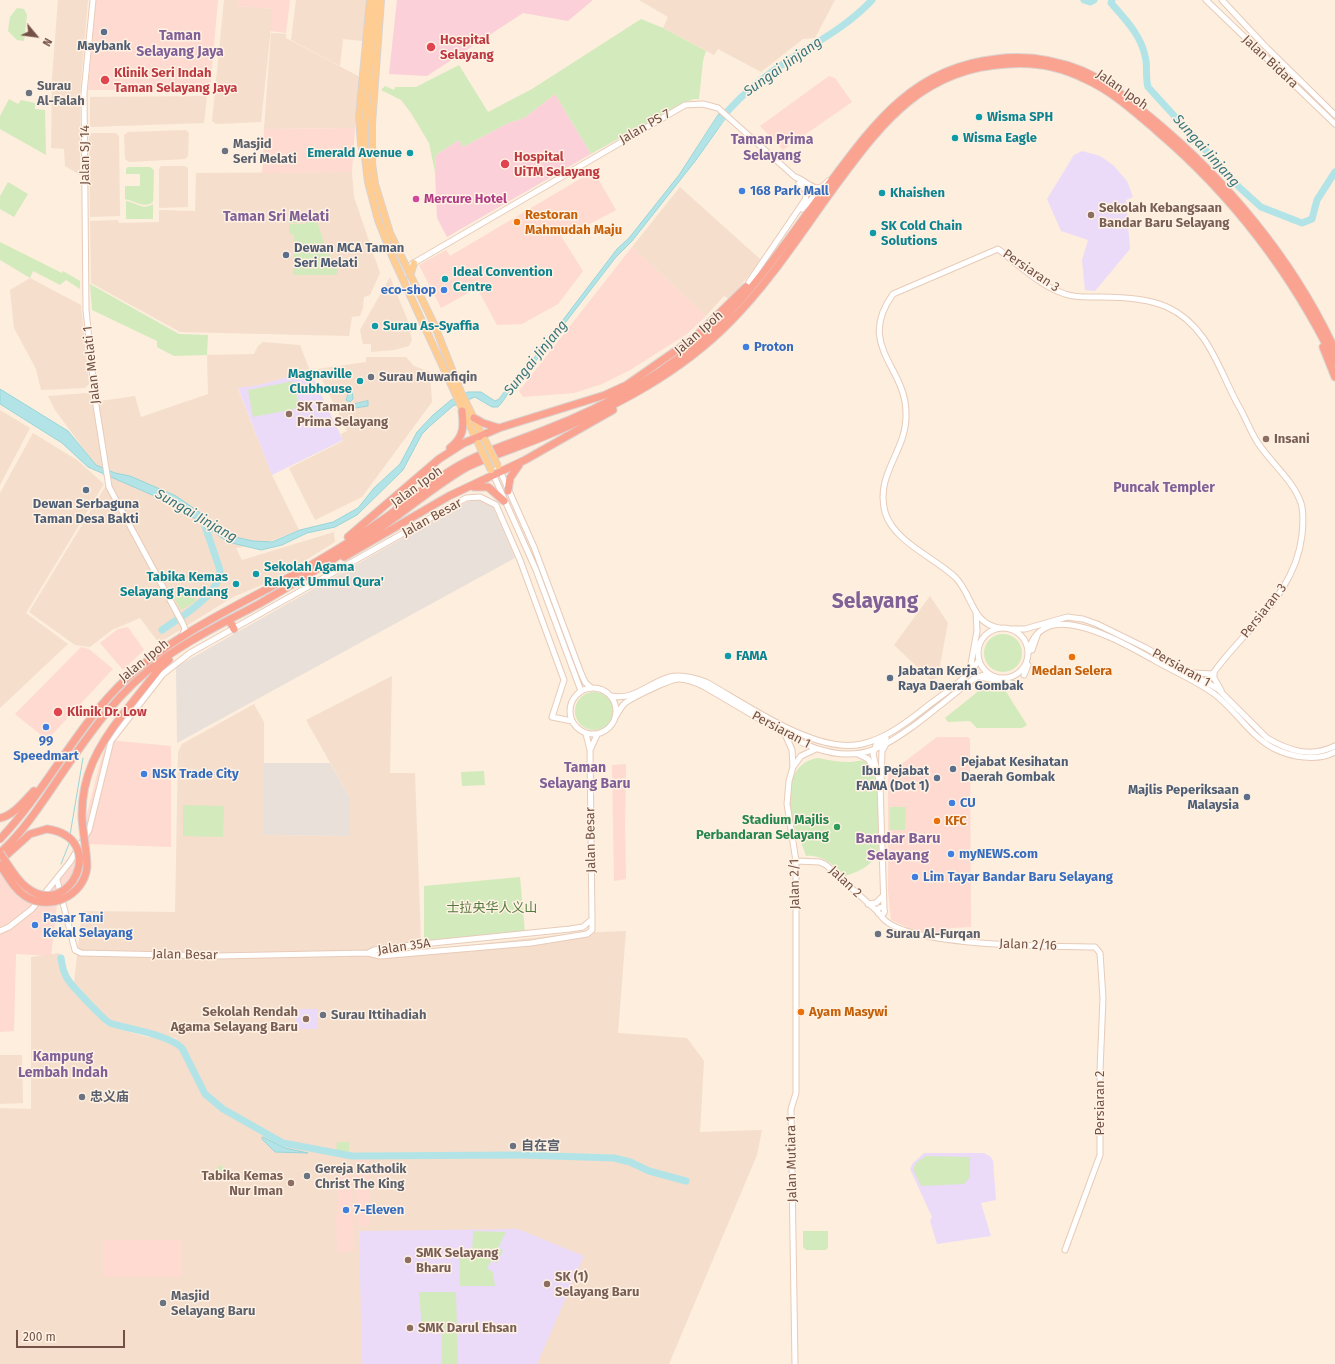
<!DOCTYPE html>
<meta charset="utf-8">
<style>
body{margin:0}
#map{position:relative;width:1335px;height:1364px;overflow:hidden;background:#fdeedd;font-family:"Fira Sans",sans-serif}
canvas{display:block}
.north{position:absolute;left:16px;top:16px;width:40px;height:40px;-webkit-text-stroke:3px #fff2e4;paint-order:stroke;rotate:119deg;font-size:11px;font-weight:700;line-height:16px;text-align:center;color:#735145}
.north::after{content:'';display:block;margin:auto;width:14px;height:18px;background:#735145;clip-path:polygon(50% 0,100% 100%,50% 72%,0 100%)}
.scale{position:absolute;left:16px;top:1330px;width:109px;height:18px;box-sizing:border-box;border:2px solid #735145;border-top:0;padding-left:5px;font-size:12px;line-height:14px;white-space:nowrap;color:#735145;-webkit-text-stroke:3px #fff2e4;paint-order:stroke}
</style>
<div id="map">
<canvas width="1335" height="1364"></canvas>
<div class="north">N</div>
<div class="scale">200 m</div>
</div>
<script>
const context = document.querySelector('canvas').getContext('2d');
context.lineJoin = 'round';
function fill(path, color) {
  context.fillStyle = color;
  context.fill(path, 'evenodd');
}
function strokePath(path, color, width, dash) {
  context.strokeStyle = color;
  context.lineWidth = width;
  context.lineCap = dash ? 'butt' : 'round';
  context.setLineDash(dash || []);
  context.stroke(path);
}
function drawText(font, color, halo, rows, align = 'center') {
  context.font = font + ' "Fira Sans","Noto Sans SC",sans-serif';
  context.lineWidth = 3;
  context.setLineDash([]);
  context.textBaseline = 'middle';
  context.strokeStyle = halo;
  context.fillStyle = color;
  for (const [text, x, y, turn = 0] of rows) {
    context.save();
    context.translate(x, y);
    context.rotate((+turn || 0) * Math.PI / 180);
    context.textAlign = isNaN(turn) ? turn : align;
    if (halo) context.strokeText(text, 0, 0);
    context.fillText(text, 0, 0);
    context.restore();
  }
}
const residential = new Path2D(`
 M58 0H88L80 94V175L65 166 64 149 51 148 52 78Z
 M224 0H237V6L273 9 261 122 216 124 212 121Z
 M296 0H367L363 41 343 39 340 66 291 40Z
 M639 0H835L815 38 803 39 761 72 718 49 714 55 663 28 668 17Z
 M271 33 286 34V38L360 77 355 128 264 129Z
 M207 96 204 123 90 127V97Z
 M186 130 189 133 188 156 185 159 129 162 125 159 124 135 128 132Z
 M91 133H116L119 136 120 216 90 217 89 137Z
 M161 166H185L188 168V207L159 208V169Z
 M352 172 354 197 380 273 370 295 364 297 363 308 360 316 352 317 349 336 180 332 91 283 90 221 118 220 119 223 159 222V210L195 211 196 173Z
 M680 187 761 260 730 299 724 296 706 316 632 247Z
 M390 277 412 331 410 332 412 340 409 346 394 350 371 352V344H363L360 330Z
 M30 278 81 305 89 384 85 388 41 390 36 369 14 328 10 290Z
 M263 342 300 345 310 371 259 385 238 389 272 475 299 530 266 543 236 548 242 560 334 532 335 542 274 580 233 597 159 643 140 618 112 630 90 647 75 645 29 612 108 482 55 410 48 396 88 393 92 397 93 402 135 396 141 417 208 394 207 355 254 354 258 346Z
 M366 357H406L414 366 430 372 432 402 362 497 315 520 289 468 343 441 341 434 347 431 317 369 366 362Z
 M0 410 30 428 0 485Z
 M33 433 77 460 104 484 26 613 68 644 0 708V493Z
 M930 596 948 623 940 665 944 674 931 680 894 645Z
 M392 676 390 773H415L421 941 372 948 366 957 575 933 626 931 618 1033 687 1038 704 1061 700 1132 762 1130 757 1155 669 1364H0V1108L31 1109V957L59 953 68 983 106 1025 147 1037 179 1039 109 1021 74 982 82 911 175 912 178 752 182 744 254 704 264 722V835L349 836V796L306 720Z
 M0 1055H22L23 1103 0 1104Z`);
const commercial = new Path2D(`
 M96 0H218L210 89 88 90Z
 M237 0H290L286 33 270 31 272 9 237 6Z
 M829 76 835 78 852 102 783 150 760 126Z
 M355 128 352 172 262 173 264 129Z
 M590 173 596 175 616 210 584 227 579 225 561 236 583 271 558 304 522 324 497 325 477 288 441 308 419 265 446 250 450 256Z
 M632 247 706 316 687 334 630 370 602 384 574 393 523 397 519 391Z
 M128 627 144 650 123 670 100 643 118 629Z
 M81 647 89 649 113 669 47 740 15 714Z
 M937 737H968L970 739 971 927 951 928 940 934 913 930 891 920 888 891V771L899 766Z
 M108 740 171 746V847L88 844 57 904 51 956 16 954 14 1031 0 1032V872L19 896 32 904 49 885 80 841 102 755Z
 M626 764 625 825 626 879 614 881 612 765Z
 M369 1156 370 1226H357L355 1157Z
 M337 1164H351L354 1251 337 1252 336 1217H338Z
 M103 1240H182V1277H103Z`);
const industrial = new Path2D(`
 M476 499 488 502 493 507 515 558 177 743 176 667 424 526 467 502Z
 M264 763H330L349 796V836L264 835Z`);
const education = new Path2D(`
 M1082 151 1100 156 1113 165 1127 181 1133 197 1126 200 1130 249 1095 291 1085 290 1082 260 1088 240 1061 231 1047 199 1074 155Z
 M310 371 343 440 272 475 238 388 259 385Z
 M295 1009H317V1029H295Z
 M924 1153H984L990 1156 993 1161 996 1200 981 1203 991 1236 937 1244 930 1221 932 1217 910 1169 913 1163Z
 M518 1229 584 1256 537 1364H362L359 1231Z`);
const medical = new Path2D(`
 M397 0H593L568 21 523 13 427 76 389 74Z
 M555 94 591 154 447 237 437 218 435 172 436 155 459 140 463 147 508 123 524 118Z`);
const green = new Path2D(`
 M17 8 24 9 27 15 24 41 17 40 8 31 10 17Z
 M641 19 663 28 706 51 703 61 699 99H694L681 104 591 154 555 94 524 118 508 123 463 147 459 140 436 155 435 172 429 143 411 113 401 100 381 90 385 86 394 90 395 87H416L459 65 488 112 532 89Z
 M9 99 18 104 21 100 35 103V109L45 110 46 155 0 129V116Z
 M128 167H150L154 170 153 202C143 209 136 201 125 199V186H140V174H126V169Z
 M8 182 28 194 14 217 0 209V196Z
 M126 201C136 202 142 211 153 204V219H126Z
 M288 215H303V223H288Z
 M305 221H317L324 243 338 271 336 275H293L294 235 289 233V224H305Z
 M0 242 62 273 63 271 80 281V289L66 280 60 285 33 271 30 278 0 260Z
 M90 284 179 334 208 335 207 355 174 356 157 347V341L92 310Z
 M294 381 299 408 253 417 248 390Z
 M189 589 196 601 181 610 174 597Z
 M984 653a19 19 0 1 1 38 0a19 19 0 1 1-38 0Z
 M986 685 999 686 1005 690 1027 725 1022 728H977L970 721 948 722 945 718Z
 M575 711a19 19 0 1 1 38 0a19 19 0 1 1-38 0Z
 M818 758C828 760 838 762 848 762 854 762 861 759 866 762 880 771 884 841 877 854 871 867 857 872 845 876 833 865 822 854 806 856 802 843 794 829 791 815 786 793 790 762 818 758Z
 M484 771 485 785 462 786 461 772Z
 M183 805 224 806 223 837 183 836Z
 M890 807H906L905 830H890Z
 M520 877 525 933 424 941V886Z
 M337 1142H349V1154L336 1151Z
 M926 1156 970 1157V1177L964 1184 921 1186 913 1169 916 1163Z
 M221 1165 228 1175 221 1180 214 1170Z
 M473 1231 506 1232 498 1248 503 1250 497 1263 491 1261 487 1269 493 1272 495 1286H460L459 1255 472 1254Z
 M803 1231H828V1247L826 1250H806L803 1247Z
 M419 1292H456L458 1364H442V1331L422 1329Z`);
const water = new Path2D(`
 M719 114 725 119 696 160 632 241 616 257 521 380C510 386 507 398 498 407H492L475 397 453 406 430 426 422 434 403 470 357 515 335 527 307 533 282 545 261 550 228 542 175 505 88 467 62 443 0 404V389L68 431 96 465 115 473 130 476 176 496 235 537 253 541 272 542 300 530 333 522 358 508 374 488 400 464 417 432 433 415 451 400 468 392H481L495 401 499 399 511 383 521 375 617 249 629 238 679 175Z
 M349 388 352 390 353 399 350 402 346 400 348 394 344 391Z
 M368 401V406L355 408V404Z
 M263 1137 285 1148 308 1153 275 1152 262 1139Z`);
const stream = new Path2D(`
 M70 835 83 758
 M61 864 69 844`);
const river = new Path2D(`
 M1084 0 1090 2 1094 0
 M1112 0 1111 3C1124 18 1141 35 1145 56 1148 66 1145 76 1148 87L1240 188 1261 207 1302 223 1312 219 1317 200 1335 172
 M717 124C731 106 746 91 765 77 801 49 840 34 872 0
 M183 616C198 605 220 589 220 570L203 520
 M162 630 178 619
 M61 958C62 966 64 975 69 981 73 987 106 1022 110 1023 131 1030 167 1034 182 1048L205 1094 223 1109 283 1143 352 1156
 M522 1155 614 1158 630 1162 649 1171 686 1181
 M354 1156 521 1155`);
const secondary = new Path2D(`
 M93 0 84 93 86 310 95 399 109 487 183 624 185 629 182 636
 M1206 0 1335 124
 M1222 0 1264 45 1335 115
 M802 209 824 186
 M412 264 685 105 703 104 718 108 795 177C807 180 816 197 828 181
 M749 282 805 200 807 192 799 183
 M501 473 534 547 581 673 585 682 591 688
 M494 476 536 570 581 691
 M978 653a25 25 0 1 1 50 0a25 25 0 1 1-50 0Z
 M999 628C971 623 973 595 955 577 935 558 893 541 885 512 875 474 906 452 906 416 908 367 855 347 893 294L998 249C1018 264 1040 286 1065 294 1076 298 1088 297 1100 297 1121 297 1147 298 1167 307 1207 325 1218 367 1237 403 1245 416 1250 431 1258 443 1271 463 1293 480 1301 503 1304 513 1303 525 1302 535 1295 600 1235 635 1204 687
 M1011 629H1025L1067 617 1083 619 1097 624 1146 648 1218 689 1267 738C1289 751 1311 758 1335 746
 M1032 650 1038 633
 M1028 654C1040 592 1124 644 1154 660 1173 671 1195 680 1213 693 1235 709 1249 735 1273 748 1291 757 1317 762 1335 752
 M970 669 977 631 976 612
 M1214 672V678L1221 690
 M1194 673 1212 674
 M1024 675 1028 665
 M980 677 1015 684
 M570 711a23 23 0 1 1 46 0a23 23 0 1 1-46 0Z
 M611 696C634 701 648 683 670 677 682 674 695 678 706 682 746 704 816 755 862 744 885 739 906 723 925 708 943 694 966 680 979 660
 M616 716C619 711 621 707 625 703 633 697 670 679 679 679 688 679 697 683 705 687 724 698 742 709 761 720 794 740 834 765 875 749 905 737 944 701 972 680L977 677 989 674
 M552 717 572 721
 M785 734 792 750 793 767 789 781 787 804 796 861V1093L791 1109 795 1364
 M590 750 597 735
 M858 754 868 759 874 768
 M793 767 801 756 816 749
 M881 783 882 751 886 744
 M796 861 820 862 826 865 878 912
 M57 880 75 950 81 953 216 956 368 953 380 956 531 943 587 934 592 930V919L590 750 586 734
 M868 904 876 903 882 897
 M877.5 911a3.5 3.5 0 1 1 7 0a3.5 3.5 0 1 1-7 0Z
 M884 909 880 784 873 754 876 745 886 738
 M880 914C896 948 1057 946 1095 947L1100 953 1103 998 1100 1070V1155L1065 1250
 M0 931 9 927 32 909 70 862 89 830 111 741 163 674 190 653 466 498 480 497 496 505 520 560 564 680 552 717
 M368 953 374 950 403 946 570 929 583 927 592 919`);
const primary = new Path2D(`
 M375 0 365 126V157L368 182 378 220 393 258 477 441
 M381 0 372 124V163L375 184 390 233 434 324 461 392 484 439
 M363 152 361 144 359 117 370 0
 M410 276 414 263`);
const highway = new Path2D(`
 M1323 347 1335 377
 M628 384 694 338 746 287
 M474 418 483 423 499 428
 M450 448C464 437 464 427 462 411
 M474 487H488L504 501
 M508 491 510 478 519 465
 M348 537 439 459 464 443 499 428 605 395 631 383
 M344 557 449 496 525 460 613 410
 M229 620 234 629
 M123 714 159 669 169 660
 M0 818C14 815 24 801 34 791
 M0 839C47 790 76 726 126 679 182 627 256 598 321 559 342 547 362 534 381 521 405 504 428 484 453 469 480 452 512 443 542 431 605 407 668 373 716 326 758 285 791 235 826 188 873 125 912 68 996 59 1026 55 1056 60 1083 71 1108 82 1128 99 1149 116 1226 179 1293 259 1335 350
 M0 853C26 829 45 798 65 769 92 730 120 690 159 662 190 639 225 622 259 604 285 589 310 574 335 558 358 543 380 529 401 513 423 497 444 480 467 467 494 454 523 446 550 434 616 406 680 373 730 322 772 280 804 228 839 181 884 120 925 68 1008 64 1034 62 1061 67 1085 79 1112 91 1135 112 1157 131 1232 195 1292 274 1335 362
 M0 861 30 834 47 829`);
const primaryBridge = new Path2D(`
 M485 440 498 466
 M478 443 491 470`);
const highwayBridge = new Path2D(`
 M0 853C8 864 15 878 26 887 69 922 110 838 47 829
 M0 865C7 875 14 889 25 896 49 912 84 896 87 867 87 851 83 835 82 818 81 776 98 746 123 714`);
const markers = [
 [104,32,4,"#5c6f8a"],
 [431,47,5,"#e0444e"],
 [105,80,5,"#e0444e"],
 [29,93,4,"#6b7280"],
 [979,117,4,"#0f9aa8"],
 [955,138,4,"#0f9aa8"],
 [225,151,4,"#6b7280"],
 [410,153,4,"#0f9aa8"],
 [505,164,5,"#e0444e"],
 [742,191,4,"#3f7fe0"],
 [882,193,4,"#0f9aa8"],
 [416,199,4,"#d1479c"],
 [1091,215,4,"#8d6e63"],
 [517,222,4,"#e8710a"],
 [873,233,4,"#0f9aa8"],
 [286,255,4,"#5c6f8a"],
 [445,279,4,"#0f9aa8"],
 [444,290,4,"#3f7fe0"],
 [375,326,4,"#0f9aa8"],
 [746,347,4,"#3f7fe0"],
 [371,377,4,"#6b7280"],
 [360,381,4,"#0f9aa8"],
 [289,414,4,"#8d6e63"],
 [1266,439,4,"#8d6e63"],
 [86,490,4,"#5c6f8a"],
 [256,574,4,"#0f9aa8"],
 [236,584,4,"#0f9aa8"],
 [728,656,4,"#0f9aa8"],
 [1072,657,4,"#e8710a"],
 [890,678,4,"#5c6f8a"],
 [58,712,5,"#e0444e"],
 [46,727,4,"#3f7fe0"],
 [953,769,4,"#5c6f8a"],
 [144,774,4,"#3f7fe0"],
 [937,778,4,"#5c6f8a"],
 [1247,797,4,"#5c6f8a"],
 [952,803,4,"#3f7fe0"],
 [937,821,4,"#e8710a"],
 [837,827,4,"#2e9e5b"],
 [951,854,4,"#3f7fe0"],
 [915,877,4,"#3f7fe0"],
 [35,925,4,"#3f7fe0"],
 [878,934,4,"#6b7280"],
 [801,1012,4,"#e8710a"],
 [323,1015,4,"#6b7280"],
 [306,1019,4,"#8d6e63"],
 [82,1097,4,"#6b7280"],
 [513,1146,4,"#6b7280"],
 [307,1176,4,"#6b7280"],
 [291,1183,4,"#8d6e63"],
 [346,1210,4,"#3f7fe0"],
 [408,1260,4,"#8d6e63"],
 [547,1284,4,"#8d6e63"],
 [163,1303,4,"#6b7280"],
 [410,1328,4,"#8d6e63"]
];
const healthNames = [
 ["Hospital",440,40],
 ["Selayang",440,55],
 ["Klinik Seri Indah",114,73],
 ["Taman Selayang Jaya",114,88],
 ["Hospital",514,157],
 ["UiTM Selayang",514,172],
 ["Klinik Dr. Low",67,712]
];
const serviceNames = [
 ["Maybank",104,46,"center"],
 ["Dewan MCA Taman",294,248],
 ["Seri Melati",294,263],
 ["Dewan Serbaguna",86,504,"center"],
 ["Taman Desa Bakti",86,519,"center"],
 ["Jabatan Kerja",898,671],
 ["Raya Daerah Gombak",898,686],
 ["Pejabat Kesihatan",961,762],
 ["Daerah Gombak",961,777],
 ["Ibu Pejabat",929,771,"right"],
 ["FAMA (Dot 1)",929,786,"right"],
 ["Majlis Peperiksaan",1239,790,"right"],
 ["Malaysia",1239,805,"right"]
];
const streetNames = [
 ["Jalan Bidara",1270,62,43],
 ["Jalan Ipoh",1122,90,35],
 ["Jalan PS 7",645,127,-30],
 ["Jalan SJ 14",85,155,-90],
 ["Persiaran 3",1031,271,34],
 ["Jalan Ipoh",699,333,-41],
 ["Jalan Melati 1",92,365,-96],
 ["Jalan Ipoh",417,487,-36],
 ["Jalan Besar",432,518,-29],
 ["Persiaran 3",1264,611,-52],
 ["Jalan Ipoh",144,661,-39],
 ["Persiaran 1",1181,668,29],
 ["Persiaran 1",781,730,28],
 ["Jalan Besar",591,840,-91],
 ["Jalan 2",845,882,43],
 ["Jalan 2/1",795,884,-91],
 ["Jalan 2/16",1028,945,2],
 ["Jalan 35A",404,947,-8],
 ["Jalan Besar",185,955,1],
 ["Persiaran 2",1100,1103,-90],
 ["Jalan Mutiara 1",792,1159,-91]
];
const worshipNames = [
 ["Surau",37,86],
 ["Al-Falah",37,101],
 ["Masjid",233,144],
 ["Seri Melati",233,159],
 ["Surau Muwafiqin",379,377],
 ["Surau Al-Furqan",886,934],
 ["Surau Ittihadiah",331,1015],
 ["忠义庙",90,1097],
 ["自在宫",521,1146],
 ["Gereja Katholik",315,1169],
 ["Christ The King",315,1184],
 ["Masjid",171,1296],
 ["Selayang Baru",171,1311]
];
const cultureNames = [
 ["Wisma SPH",987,117],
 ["Wisma Eagle",963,138],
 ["Emerald Avenue",402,153,"right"],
 ["Khaishen",890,193],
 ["SK Cold Chain",881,226],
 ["Solutions",881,241],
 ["Ideal Convention",453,272],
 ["Centre",453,287],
 ["Surau As-Syaffia",383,326],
 ["Magnaville",352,374,"right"],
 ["Clubhouse",352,389,"right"],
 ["Sekolah Agama",264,567],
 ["Rakyat Ummul Qura'",264,582],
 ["Tabika Kemas",228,577,"right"],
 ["Selayang Pandang",228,592,"right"],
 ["FAMA",736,656]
];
const shopNames = [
 ["168 Park Mall",750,191],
 ["eco-shop",436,290,"right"],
 ["Proton",754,347],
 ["99",46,741,"center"],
 ["Speedmart",46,756,"center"],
 ["NSK Trade City",152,774],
 ["CU",960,803],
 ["myNEWS.com",959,854],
 ["Lim Tayar Bandar Baru Selayang",923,877],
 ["Pasar Tani",43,918],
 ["Kekal Selayang",43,933],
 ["7-Eleven",354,1210]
];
const hotelNames = [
 ["Mercure Hotel",424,199]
];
const educationNames = [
 ["Sekolah Kebangsaan",1099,208],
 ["Bandar Baru Selayang",1099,223],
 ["SK Taman",297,407],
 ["Prima Selayang",297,422],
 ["Insani",1274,439],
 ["Sekolah Rendah",298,1012,"right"],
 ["Agama Selayang Baru",298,1027,"right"],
 ["Tabika Kemas",283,1176,"right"],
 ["Nur Iman",283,1191,"right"],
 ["SMK Selayang",416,1253],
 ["Bharu",416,1268],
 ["SK (1)",555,1277],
 ["Selayang Baru",555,1292],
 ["SMK Darul Ehsan",418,1328]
];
const foodNames = [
 ["Restoran",525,215],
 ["Mahmudah Maju",525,230],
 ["Medan Selera",1072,671,"center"],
 ["KFC",945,821],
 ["Ayam Masywi",809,1012]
];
const leisureNames = [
 ["Stadium Majlis",829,820],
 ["Perbandaran Selayang",829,835]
];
const parkNames = [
 ["士拉央华人义山",492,908]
];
const neighbourhoodNames = [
 ["Taman",180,36],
 ["Selayang Jaya",180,52],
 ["Taman Prima",772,140],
 ["Selayang",772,156],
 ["Taman Sri Melati",276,217],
 ["Puncak Templer",1164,488],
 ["Taman",585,768],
 ["Selayang Baru",585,784],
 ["Kampung",63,1057],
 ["Lembah Indah",63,1073]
];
const waterNames = [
 ["Sungai Jinjang",783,67,-35],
 ["Sungai Jinjang",1206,151,48],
 ["Sungai Jinjang",536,358,-51],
 ["Sungai Jinjang",196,516,30]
];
const quarterNames = [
 ["Bandar Baru",898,839],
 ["Selayang",898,856]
];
const townNames = [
 ["Selayang",875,602]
];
fill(residential, '#f5decc');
fill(commercial, '#fedad0');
fill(industrial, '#eae0da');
fill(education, '#ebdbf9');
fill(medical, '#fbd0d9');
fill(green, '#d3eabc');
fill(water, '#b2e4e7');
strokePath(water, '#98d5d9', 1);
strokePath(stream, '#98d5d9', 1);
strokePath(river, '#b2e4e7', 7);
strokePath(secondary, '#e8cbb9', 7);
strokePath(primary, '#dbd2cf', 8);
strokePath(highway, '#dbd2cf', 9);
strokePath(secondary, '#fff', 5);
strokePath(primary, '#ffcd92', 6);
strokePath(highway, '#fba391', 7);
strokePath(primaryBridge, '#dbd2cf', 8, []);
strokePath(highwayBridge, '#dbd2cf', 9, []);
strokePath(primaryBridge, '#ffcd92', 6);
strokePath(highwayBridge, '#fba391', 7);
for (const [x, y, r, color] of markers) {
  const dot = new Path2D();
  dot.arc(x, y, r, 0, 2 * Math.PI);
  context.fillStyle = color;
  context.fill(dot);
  strokePath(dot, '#fff2e4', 1.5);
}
drawText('bold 13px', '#be3a42', '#fff2e4', healthNames, 'left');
drawText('bold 13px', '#4e5e75', '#fff2e4', serviceNames, 'left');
drawText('13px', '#735145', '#fff2e4', streetNames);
drawText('bold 13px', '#5b616d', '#fff2e4', worshipNames, 'left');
drawText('bold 13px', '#0d838f', '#fff2e4', cultureNames, 'left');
drawText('bold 13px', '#366cbe', '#fff2e4', shopNames, 'left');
drawText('bold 13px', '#b23c85', '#fff2e4', hotelNames, 'left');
drawText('bold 13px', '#785e54', '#fff2e4', educationNames, 'left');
drawText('bold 13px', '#c56008', '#fff2e4', foodNames, 'left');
drawText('bold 13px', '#27864d', '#fff2e4', leisureNames, 'right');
drawText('13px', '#54793d', '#fff2e4', parkNames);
drawText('bold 14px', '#806097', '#fff2e4', neighbourhoodNames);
drawText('italic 14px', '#39767a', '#fff2e4', waterNames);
drawText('bold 15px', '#806097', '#fff2e4', quarterNames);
drawText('bold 21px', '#806097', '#fff2e4', townNames);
</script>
